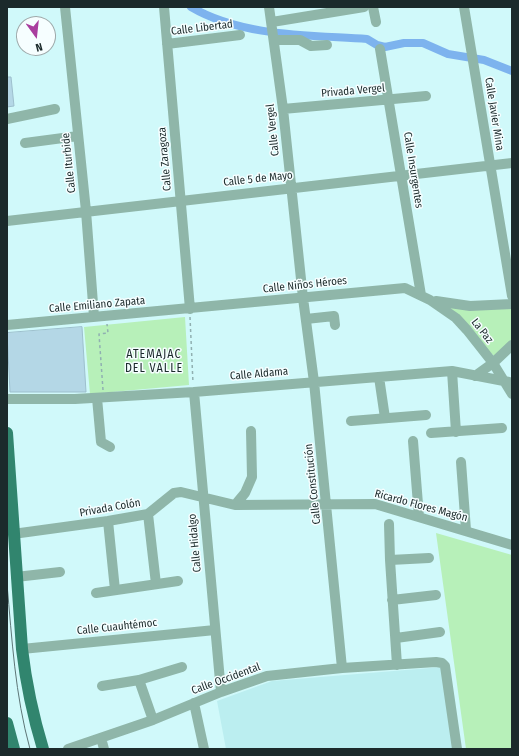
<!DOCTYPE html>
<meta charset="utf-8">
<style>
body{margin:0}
#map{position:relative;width:519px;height:756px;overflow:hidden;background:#d0f9fa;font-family:"Fira Sans Condensed",sans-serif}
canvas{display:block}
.frame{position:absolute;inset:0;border:8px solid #1b2a2b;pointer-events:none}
.north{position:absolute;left:16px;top:16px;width:40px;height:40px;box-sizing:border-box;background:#f6feff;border:1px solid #9ea9aa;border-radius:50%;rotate:165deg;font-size:11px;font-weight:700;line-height:16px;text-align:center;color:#1b2a2b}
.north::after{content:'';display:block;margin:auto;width:14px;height:18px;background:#a93e9f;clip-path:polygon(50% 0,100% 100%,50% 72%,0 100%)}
</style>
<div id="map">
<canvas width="519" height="756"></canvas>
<div class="frame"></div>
<div class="north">N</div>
</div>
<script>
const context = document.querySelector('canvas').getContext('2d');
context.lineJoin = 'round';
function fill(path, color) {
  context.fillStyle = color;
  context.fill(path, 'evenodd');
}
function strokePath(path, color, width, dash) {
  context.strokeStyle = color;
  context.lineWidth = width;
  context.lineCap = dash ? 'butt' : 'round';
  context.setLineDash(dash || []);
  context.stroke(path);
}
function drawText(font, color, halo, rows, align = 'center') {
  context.font = font + ' "Fira Sans Condensed",sans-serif';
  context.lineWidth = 3;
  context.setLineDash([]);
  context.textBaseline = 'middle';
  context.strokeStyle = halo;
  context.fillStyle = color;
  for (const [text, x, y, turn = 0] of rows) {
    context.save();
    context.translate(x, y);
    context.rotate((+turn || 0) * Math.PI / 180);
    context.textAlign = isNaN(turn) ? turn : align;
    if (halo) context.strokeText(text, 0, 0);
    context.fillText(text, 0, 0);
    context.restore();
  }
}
const built = new Path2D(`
 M442 667 453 749H226L217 701 272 681Z`);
const green = new Path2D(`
 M445 305H512V341L495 357Z
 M185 317 189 385 90 394 84 327Z
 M436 533 512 555V749H466Z`);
const canal = new Path2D(`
 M191 7C242 37 310 35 367 39L377 45 385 47 404 43H423L448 54 484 60 512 71`);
const building = new Path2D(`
 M7 77H11L14 106 7 107Z
 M82 327 86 392H10L7 333Z`);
const path = new Path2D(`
 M190 317 193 383
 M103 390 99 334 108 333 107 324`);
const minor = new Path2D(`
 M65 7 86 211 94 317
 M164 7 190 309
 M269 7 283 109 303 298 314 382 342 668
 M373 7 376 22
 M464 7 512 296
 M272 22 364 7
 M274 40H300L311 46 327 45
 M167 44 240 35
 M380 49 421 295
 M283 109 426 96
 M7 119 55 109
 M25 143 78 136
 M7 221 512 163
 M436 301 470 306 512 304
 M306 319 334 316 335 325
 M7 325 405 288 430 300 456 318 467 330 493 363 512 394
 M452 371 456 432
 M475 376 493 363 512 345
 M379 377 385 418
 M194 392 221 692
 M97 398 101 442 110 447
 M7 399H75L194 392 452 371 509 382
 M351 421 426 415
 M431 433 502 428
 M413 441 419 517
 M461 462 466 530
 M235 505 245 493 252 477 251 431
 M148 514 156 584
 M108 521 115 590
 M389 524 390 560 397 665
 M13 534 108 521 148 514 174 493 181 492 235 505 375 504 512 545
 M390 560 429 558
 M16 577 60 572
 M96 593 178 581
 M392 600 436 595
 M396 638 440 632
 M22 649 215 630
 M139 680 153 720
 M102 686 139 680 182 667
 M194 703 204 749
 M101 738 104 749
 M68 749 153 720 221 692 267 676 342 668 436 662 442 663 445 666 457 749`);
const major = new Path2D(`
 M7 433 22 649C26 683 33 716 43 749
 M7 723 14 749`);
const tram = new Path2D(`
 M7 584C12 639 15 695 30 749`);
const streetNames = [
 ["Calle Libertad",202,28,-7],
 ["Privada Vergel",353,91,-5],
 ["Calle Javier Mina",494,114,81],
 ["Calle Vergel",273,130,-96],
 ["Calle Zaragoza",165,159,-95],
 ["Calle Iturbide",69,163,-96],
 ["Calle Insurgentes",413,170,81],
 ["Calle 5 de Mayo",258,179,-6],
 ["Calle Niños Héroes",305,285,-6],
 ["Calle Emiliano Zapata",97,305,-5],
 ["La Paz",482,331,52],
 ["Calle Aldama",259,374,-5],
 ["Calle Constitución",313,484,-96],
 ["Ricardo Flores Magón",421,506,15],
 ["Privada Colón",110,508,-10],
 ["Calle Hidalgo",195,543,-95],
 ["Calle Cuauhtémoc",117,627,-6],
 ["Calle Occidental",226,679,-20]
];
const neighbourhoodNames = [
 ["ATEMAJAC",154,355],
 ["DEL VALLE",154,369]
];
fill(built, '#bbeef0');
fill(green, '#b7f0b9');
strokePath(canal, '#7db3ee', 8);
fill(building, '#b4d7e6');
strokePath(building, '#9dbfcd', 1);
strokePath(path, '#90b0b1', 1.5, [3, 3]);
strokePath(minor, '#8fb6a9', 10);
strokePath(major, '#31856e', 12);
strokePath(tram, '#5d7576', 1);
drawText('11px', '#1b2a2b', '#f6feff', streetNames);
context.letterSpacing = '1px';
drawText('12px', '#1b2a2b', '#f6feff', neighbourhoodNames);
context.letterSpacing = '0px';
</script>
